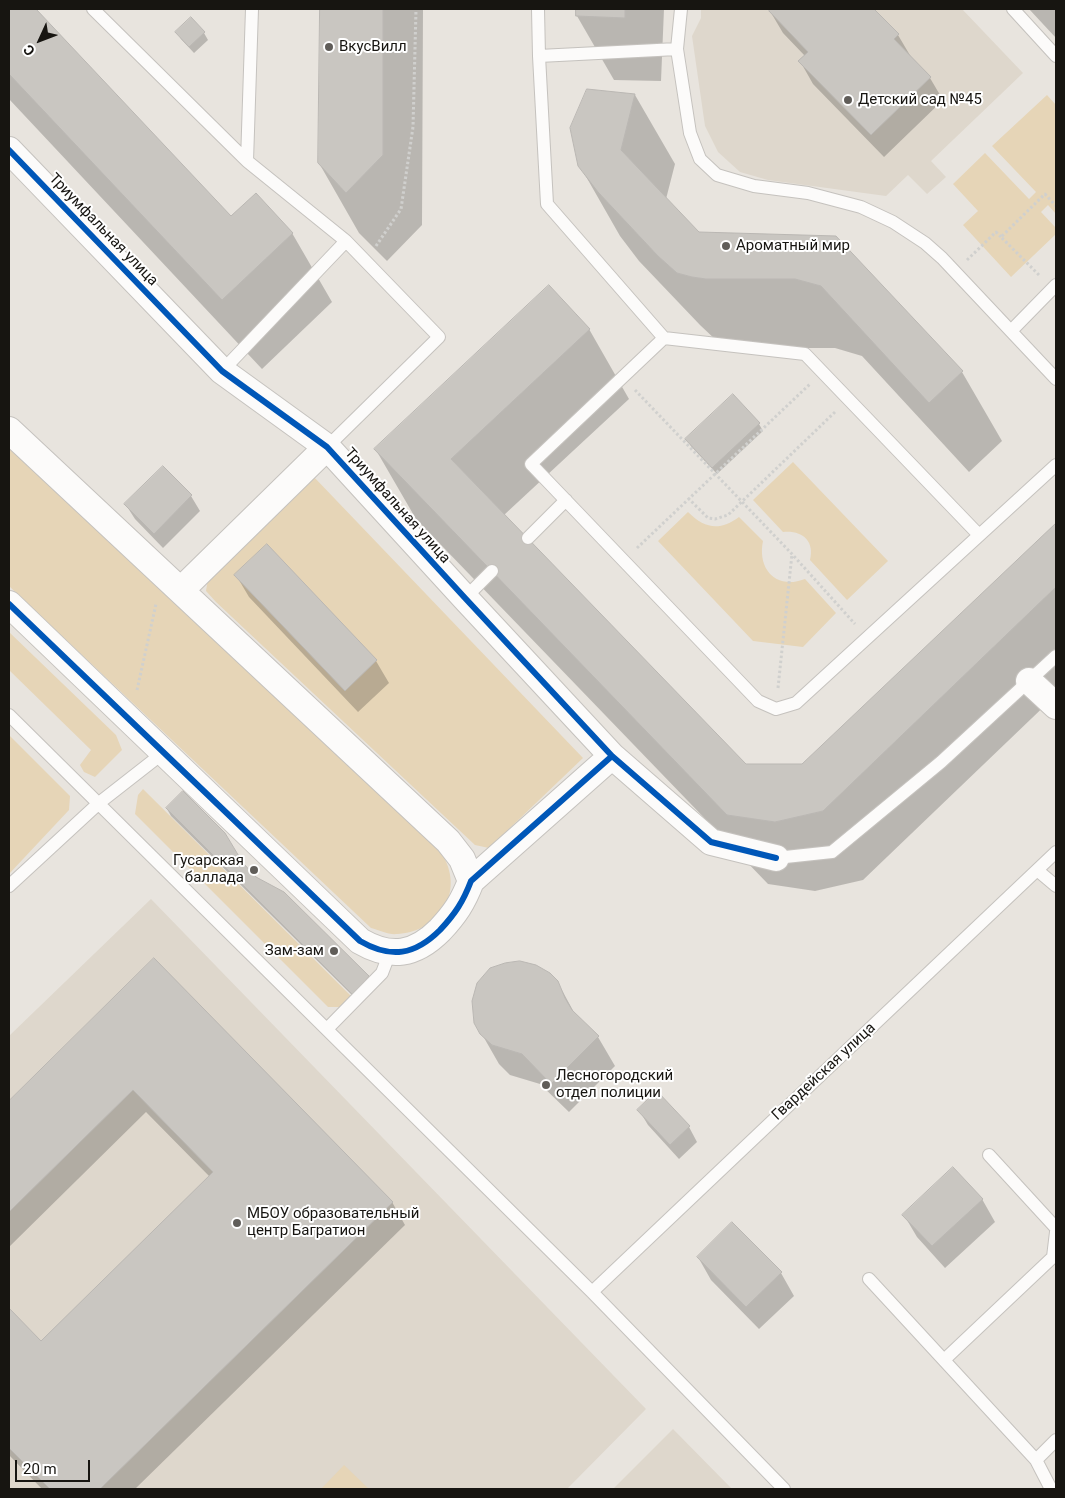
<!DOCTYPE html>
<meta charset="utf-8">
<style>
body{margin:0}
#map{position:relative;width:1065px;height:1498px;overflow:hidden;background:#e8e4de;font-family:Roboto,sans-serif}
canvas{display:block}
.frame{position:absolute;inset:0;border:10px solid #171511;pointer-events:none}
.north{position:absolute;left:15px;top:15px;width:50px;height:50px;-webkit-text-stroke:4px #fff;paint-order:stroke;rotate:227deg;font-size:14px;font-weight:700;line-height:20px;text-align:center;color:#171511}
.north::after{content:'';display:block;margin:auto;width:18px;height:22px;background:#171511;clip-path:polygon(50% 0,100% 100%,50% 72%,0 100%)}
.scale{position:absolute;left:15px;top:1460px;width:75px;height:22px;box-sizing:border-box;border:2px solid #171511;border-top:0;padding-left:6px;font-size:15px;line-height:18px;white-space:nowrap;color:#171511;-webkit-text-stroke:4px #fff;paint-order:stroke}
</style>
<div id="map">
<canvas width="1065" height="1498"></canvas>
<div class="frame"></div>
<div class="north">С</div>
<div class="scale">20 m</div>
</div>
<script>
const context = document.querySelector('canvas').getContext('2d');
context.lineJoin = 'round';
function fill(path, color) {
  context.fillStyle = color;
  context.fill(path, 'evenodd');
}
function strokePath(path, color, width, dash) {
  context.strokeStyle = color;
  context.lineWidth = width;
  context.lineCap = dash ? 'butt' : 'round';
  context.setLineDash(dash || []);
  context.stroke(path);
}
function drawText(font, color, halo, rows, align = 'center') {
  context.font = font + ' Roboto,sans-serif';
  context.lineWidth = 4;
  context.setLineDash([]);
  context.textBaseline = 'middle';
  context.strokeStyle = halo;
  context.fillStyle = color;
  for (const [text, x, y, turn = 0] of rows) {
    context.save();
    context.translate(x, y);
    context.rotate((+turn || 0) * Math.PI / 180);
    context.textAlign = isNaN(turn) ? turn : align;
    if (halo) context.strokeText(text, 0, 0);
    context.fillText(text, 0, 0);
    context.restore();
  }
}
const built = new Path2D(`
 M701 9H962L1023 73 931 161 946 177 927 194 908 175 886 196 768 180 740 172 718 152 705 126 692 36 701 18Z
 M151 899 646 1409 567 1489H9V1036Z
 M673 1429 732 1489H613Z`);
const green = new Path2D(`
 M1047 95 1056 105V214L1048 205 1041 212 1056 228V234L1011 277 963 225 978 211 953 184 985 153 1029 199 1036 192 992 146Z
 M9 448 430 837C436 846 444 855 447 864 461 900 434 932 397 934 389 935 379 930 371 928L9 586Z
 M793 462 888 561 847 600 810 560C815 541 802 530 783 532L753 500Z
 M313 476 583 758 489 848 475 845 216 602 206 591 208 579Z
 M688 512C705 529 720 531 739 517L763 541C757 570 777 590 805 579L836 613 803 647 753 641 658 541Z
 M9 632 116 735 122 750 95 777 84 772 80 765 91 750 9 670Z
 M9 735 70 796 69 810 9 874Z
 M143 789 353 998 342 1007H328L135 814 138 795Z
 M344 1465 369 1489H321Z`);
const shadow = new Path2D(`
 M9 9H34L231 218 292 233 332 302 262 369 9 99Z
 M321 9H423L422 225 387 261 359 233 319 163Z
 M577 9H664L661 81 614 80 577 16Z
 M773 9H872L898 35 911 57 930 78 943 100 884 157 813 84 800 61 805 56 783 33 770 11Z
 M1029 9H1056V38Z
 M177 32 204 33 208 40 194 53 181 39Z
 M635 95 675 164 666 199 698 233 836 237 962 372 1002 441 969 472 862 356 835 348H746L718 342 700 325 639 261 620 236 580 166Z
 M589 329 629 399 504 515 745 765 803 766 1056 525V695L863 880 815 891 768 884 416 519 376 450Z
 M759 424 763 431 717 474 691 446 687 439Z
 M191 496 200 511 163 548 135 519 126 505Z
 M236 575 376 661 389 683 358 712 249 597Z
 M167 809 242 864 368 977 372 984 359 1002 171 816Z
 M154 960 392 1202 405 1225 135 1489H42L9 1455V1310L41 1342 210 1177 146 1112 9 1247V1103Z
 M557 981 576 1016 598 1037 615 1066 569 1112 540 1084 510 1075 499 1064 475 1022Z
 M639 1110 689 1127 697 1142 679 1159 648 1125Z
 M982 1199 995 1222 945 1268 917 1237 904 1215Z
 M698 1257 781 1273 794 1296 759 1329 711 1280Z`);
const building = new Path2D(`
 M9 9H36L231 216 256 193 293 233 222 300 9 74Z
 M320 9H383V155L346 193 318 163Z
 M576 9H625V18L576 16Z
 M771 9H874L899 34 894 39 931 77 871 135 798 61 808 52 769 11Z
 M191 17 205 32 189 47 175 32Z
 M587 89 635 94 621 150 699 232 836 236 963 371 929 403 821 286 795 279H706L692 277 677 273 658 256 598 192 578 166 570 128Z
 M549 285 590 329 451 459 746 764H802L1056 523V587L823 811 775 822 727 815 374 449Z
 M733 394 760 423 712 468 685 439Z
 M163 466 192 495 154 534 124 504Z
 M267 544 377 660 345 691 234 575Z
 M183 791 225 833 243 863 256 877 284 892 369 976 354 996 166 808Z
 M154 958 393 1202 100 1489H50L9 1448V1308L41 1341 213 1172 133 1090 9 1212V1101Z
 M520 961 536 965 550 973 558 981 565 998 572 1010 599 1036 551 1084 522 1054 492 1045 480 1034 474 1023 472 1001 477 983 490 968 505 963Z
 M657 1091 690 1126 670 1145 637 1110Z
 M953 1167 983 1199 932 1246 902 1215Z
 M732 1222 782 1272 746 1307 697 1257Z`);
const path = new Path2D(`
 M376 246 401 209 413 127 416 9
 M967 260 996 232 1001 237
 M1039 275 1001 237 1045 194 1056 206
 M635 390 792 554 855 624
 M688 498 708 518 715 519 728 515 835 412
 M637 548 810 384
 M778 688 792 554
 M137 690 156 604`);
const lane = new Path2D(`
 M93 9 247 161
 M538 9 539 56 547 204 664 338
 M681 9 677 49 690 133 700 159 717 175 754 186 808 193 861 207 893 222 925 243 942 258 1056 379
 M1013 9 1056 56
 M539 56 677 49
 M1011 331 1056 285
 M222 371 346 241 247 161 252 9
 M327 447 439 337 346 241
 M979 535 805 354 664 338 531 464 758 701 776 709 796 703 1056 465
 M528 538 566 500
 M465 598 492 571
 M9 715 592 1292 784 1489
 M776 858 832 852 941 762 1056 656
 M1037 870 1056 886
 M9 886 99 803 163 753
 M327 1029 382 973 390 952
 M989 1155 1056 1228
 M869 1279 1036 1460
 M592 1292 1056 852
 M944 1360 1053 1257 1056 1232
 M1051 1489 1036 1460 1056 1440`);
const street = new Path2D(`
 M9 150 222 371 327 447 465 598 612 756 711 842 776 858
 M9 430 448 841 462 859 471 881
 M181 590 327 447
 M9 604 360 941C391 959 415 955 440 930 455 914 463 902 471 881L612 756
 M1029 681 1056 706`);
const cycleway = new Path2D(`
 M9 150 222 371 327 447 465 598 612 756 711 842 776 858
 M9 604 360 941C391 959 415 955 440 930 455 914 463 902 471 881L612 756`);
const markers = [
 [329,47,5,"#605d59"],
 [848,100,5,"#605d59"],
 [726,246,5,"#605d59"],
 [254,870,5,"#605d59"],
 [334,951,5,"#605d59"],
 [546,1085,5,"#605d59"],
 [237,1223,5,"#605d59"]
];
const poiNames = [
 ["ВкусВилл",339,47],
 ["Детский сад №45",858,100],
 ["Ароматный мир",736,246],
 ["Гусарская",244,861,"right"],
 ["баллада",244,878,"right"],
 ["Зам-зам",324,951,"right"],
 ["Лесногородский",556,1076],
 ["отдел полиции",556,1093],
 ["МБОУ образовательный",247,1214],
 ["центр Багратион",247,1231]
];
const streetNames = [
 ["Триумфальная улица",103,230,46],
 ["Триумфальная улица",397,506,48],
 ["Гвардейская улица",824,1072,-43]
];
fill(built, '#ded7cc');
fill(green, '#e6d5b7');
fill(shadow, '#0003');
fill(building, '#c9c6c1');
strokePath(building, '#bab7b3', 1);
strokePath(lane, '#c5c2be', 14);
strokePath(street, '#c5c2be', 28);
strokePath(path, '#d0d0ce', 3, [2.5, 2.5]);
strokePath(lane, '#fcfbfa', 12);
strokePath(street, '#fcfbfa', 26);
strokePath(cycleway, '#0057b8', 6);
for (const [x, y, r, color] of markers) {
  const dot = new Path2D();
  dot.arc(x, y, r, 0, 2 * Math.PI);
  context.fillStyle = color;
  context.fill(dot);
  strokePath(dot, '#fff', 2);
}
drawText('15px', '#171511', '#fff', poiNames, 'left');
drawText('15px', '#171511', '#fff', streetNames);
</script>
